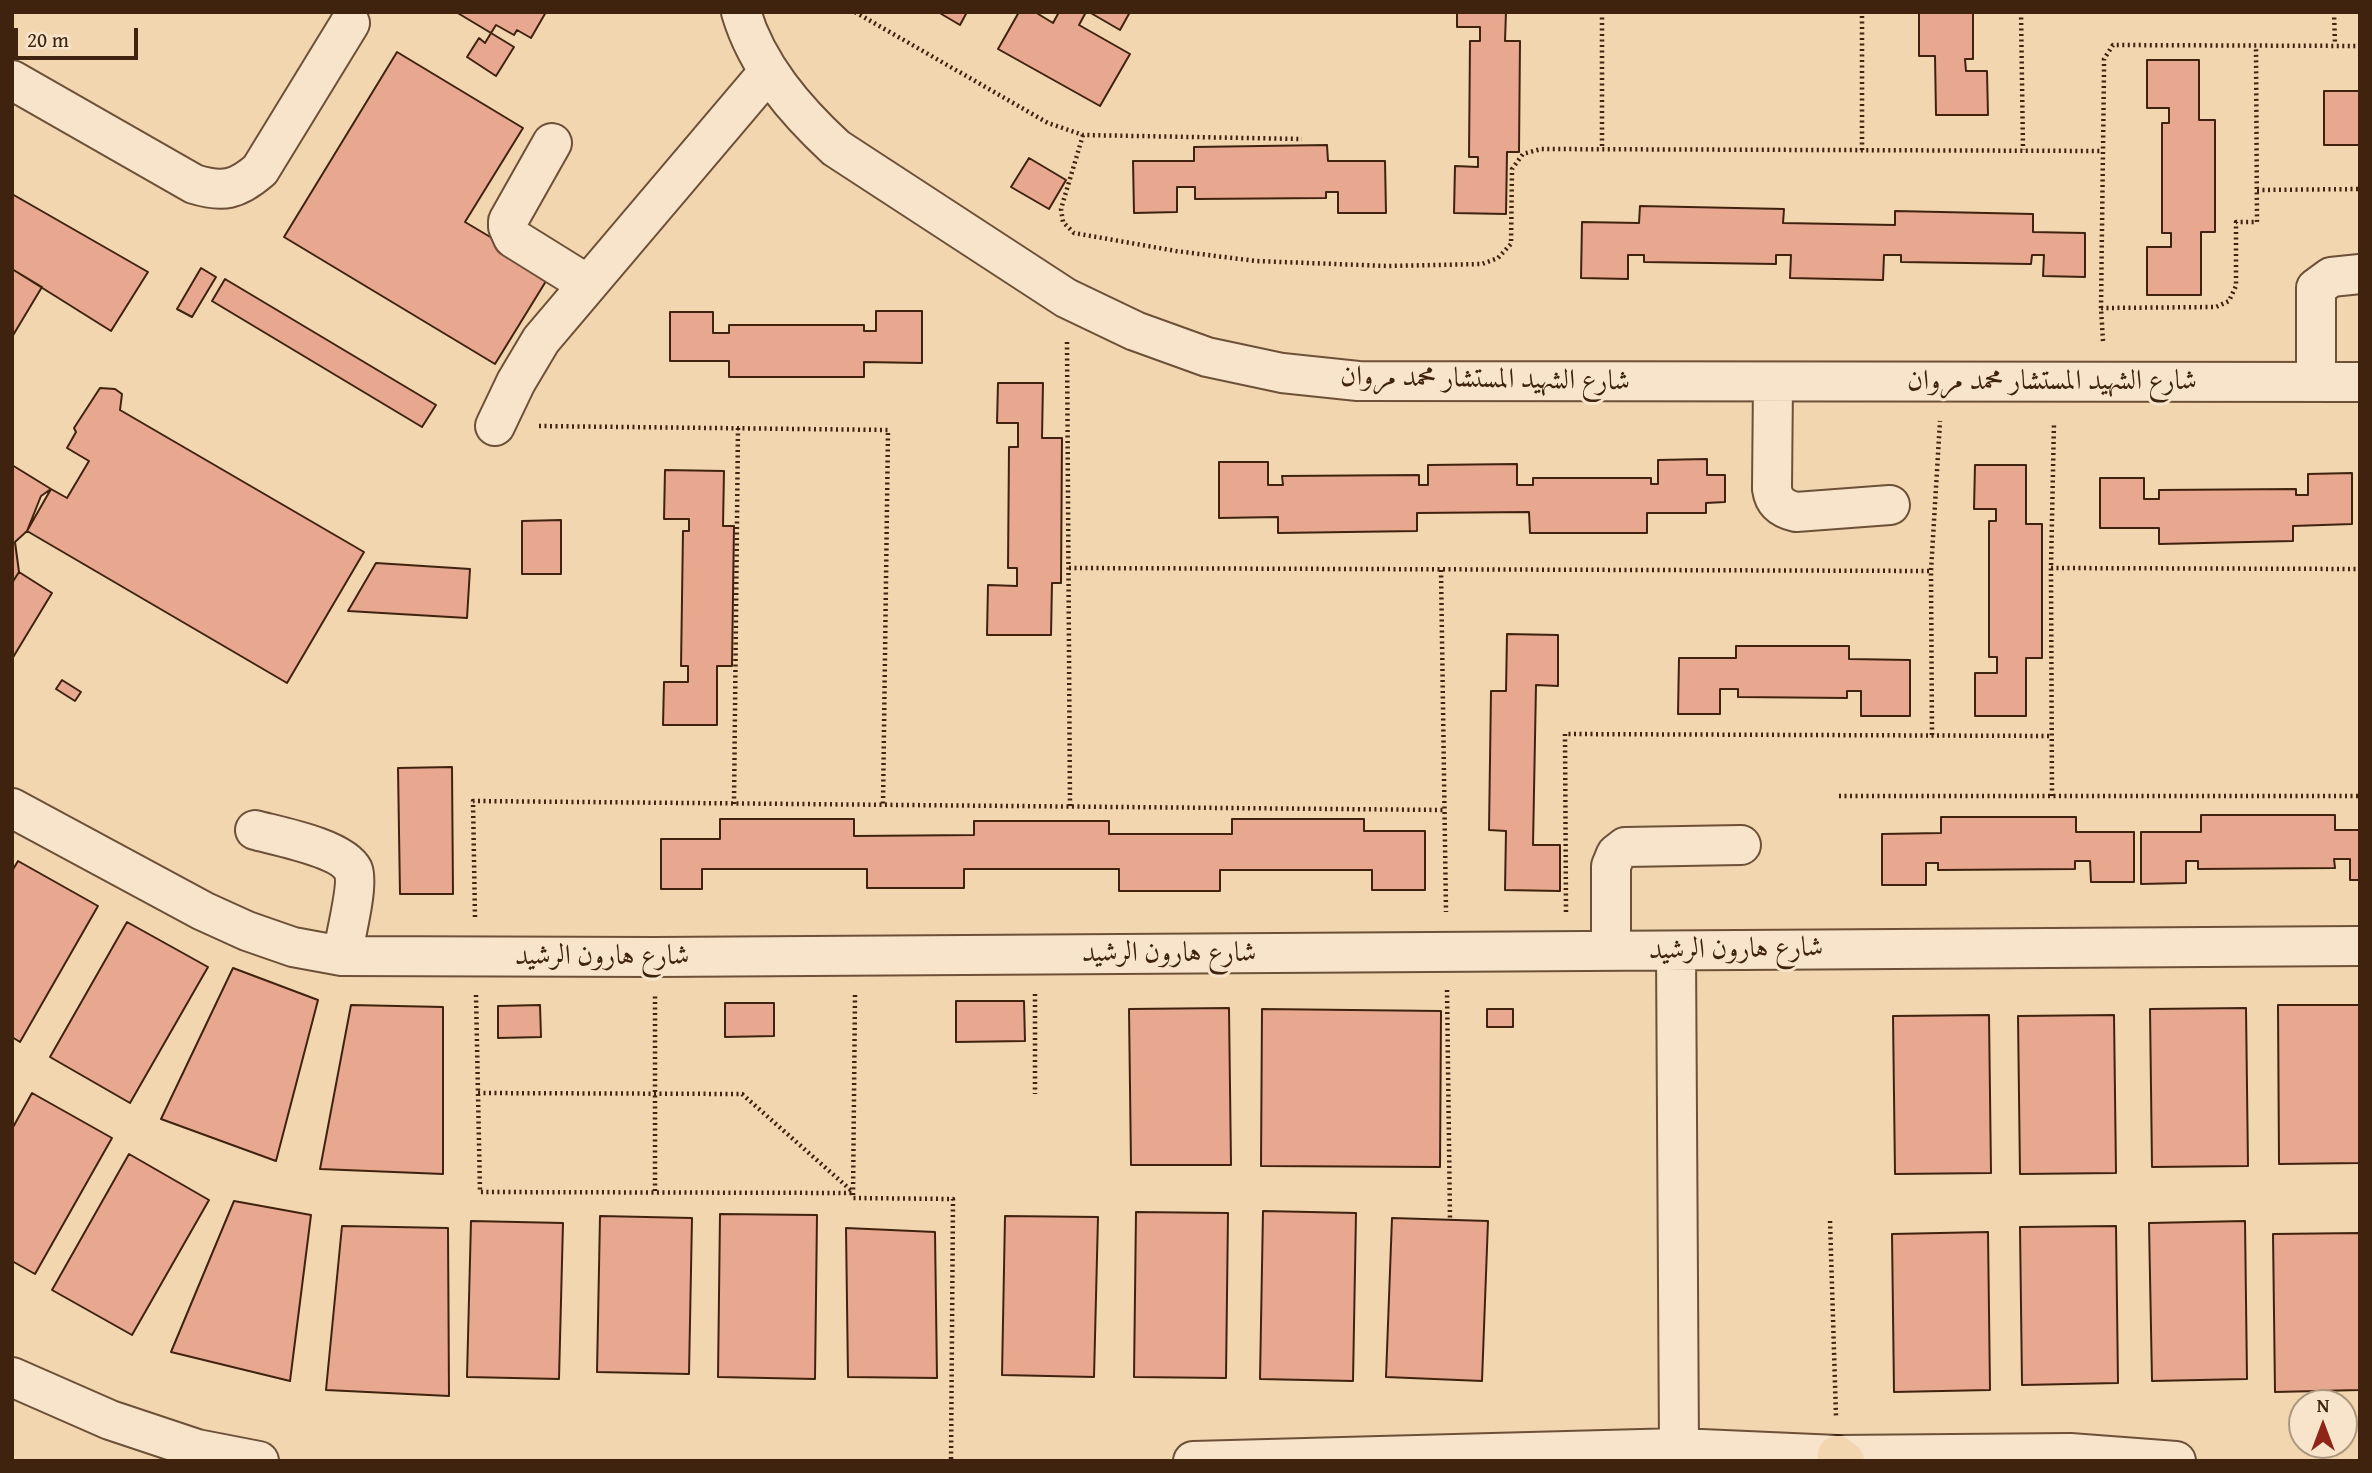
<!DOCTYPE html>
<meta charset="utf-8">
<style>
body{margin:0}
#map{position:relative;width:2372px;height:1473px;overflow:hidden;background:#f2d6af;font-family:"Gentium Book Plus",serif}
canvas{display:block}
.frame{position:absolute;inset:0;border:14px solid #3f230f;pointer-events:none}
.north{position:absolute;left:2288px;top:1389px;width:70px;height:70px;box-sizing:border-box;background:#f7e4cb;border:2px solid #ad9780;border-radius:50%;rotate:0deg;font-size:19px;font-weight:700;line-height:28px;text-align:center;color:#3f230f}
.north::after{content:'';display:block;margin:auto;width:24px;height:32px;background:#8f2418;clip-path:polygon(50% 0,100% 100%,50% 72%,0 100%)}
.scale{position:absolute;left:14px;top:28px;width:124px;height:32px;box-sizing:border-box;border:4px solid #3f230f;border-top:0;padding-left:9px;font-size:21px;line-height:24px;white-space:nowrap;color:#3f230f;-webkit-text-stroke:5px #f7e4cb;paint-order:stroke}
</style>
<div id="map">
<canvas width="2372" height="1473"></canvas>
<div class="frame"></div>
<div class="north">N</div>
<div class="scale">20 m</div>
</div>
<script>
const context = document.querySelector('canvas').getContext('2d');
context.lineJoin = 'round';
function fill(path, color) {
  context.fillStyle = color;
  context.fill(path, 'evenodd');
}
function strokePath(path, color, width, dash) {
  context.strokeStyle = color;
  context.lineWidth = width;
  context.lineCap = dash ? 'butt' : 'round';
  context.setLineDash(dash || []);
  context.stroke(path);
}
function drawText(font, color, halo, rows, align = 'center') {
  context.font = font + ' "Gentium Book Plus",Amiri,serif';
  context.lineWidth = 6;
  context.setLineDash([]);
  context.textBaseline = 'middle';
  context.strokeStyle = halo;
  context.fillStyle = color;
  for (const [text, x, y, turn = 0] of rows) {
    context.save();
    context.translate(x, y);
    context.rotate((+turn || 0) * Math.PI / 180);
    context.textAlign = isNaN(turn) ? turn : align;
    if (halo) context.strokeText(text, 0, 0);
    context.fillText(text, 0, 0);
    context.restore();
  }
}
const building = new Path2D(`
 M456 12H546L531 38 517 30 514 35 496 25 491 33Z
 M938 12H967L960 25Z
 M1019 12H1035L1053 23 1059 12H1086L1079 25 1130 54 1100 106 998 49Z
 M1089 12H1130L1120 30Z
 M1457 12H1506L1505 41H1520L1519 152H1507L1506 214 1454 213 1455 166 1478 167V157H1469L1470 41H1480V27H1457Z
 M1919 12H1973V59H1965L1966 71H1987L1988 115H1936L1935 56H1919Z
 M491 33 514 47 496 76 467 57 479 38 485 43Z
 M397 52 523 128 465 222 551 273 495 364 284 237Z
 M2147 60H2199V120H2215V232H2201V295H2147V247H2171V233H2162V123H2169V108H2147Z
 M2324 91H2360V145H2324Z
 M1327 145 1328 161H1385L1386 213H1338V192H1326V198L1195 199V187H1177V212L1134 213 1133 161H1194V147Z
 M1029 158 1066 180 1049 209 1011 187Z
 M12 194 148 272 111 331 12 269Z
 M1640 206 1784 209 1783 223 1895 225V211L2033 214V232L2085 233V277L2043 276 2044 255H2032L2031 264 1901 262V255H1884L1883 280 1790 278 1791 255H1776V264L1644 262V255H1628V279L1581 278 1582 222 1639 223Z
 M201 268 216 277 192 317 177 309Z
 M12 269 42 287 12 337Z
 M225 279 436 405 422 427 212 301Z
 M876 311H922V363L864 362V377H729V361H670V312H713V333H729V325H864V331H876Z
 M998 383H1043L1042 438H1062L1061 583H1052L1051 635H987L988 585 1017 586V568H1008L1009 447H1018V423H997Z
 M100 388 115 389 122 394 120 410 364 552 287 683 27 531 51 489 67 498 89 461 67 448 76 432 74 428Z
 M1707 459V475H1725V502L1706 503V513H1647V533H1530L1529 512 1417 513V531L1278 533V517L1219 518V462H1268V485H1283L1282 476 1419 475V485H1428V465L1517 464V485H1533V478H1651V484H1658V460Z
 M12 465 51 489 41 496 27 531 15 542 19 572 12 583Z
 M1975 465H2026V524H2042V658H2026V716H1975V673H1997V657H1989V521H1996V509H1974Z
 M665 470 724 471 723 526H734L732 666H717V725H663L664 682H688V666H681L683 531H689V519H664Z
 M2352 473V524L2293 526V541L2159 544V528H2100V478H2144V499H2159V490L2296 489V495H2308V474Z
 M561 520V574H522V521Z
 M376 563 470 569 467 618 348 611Z
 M19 572 52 593 12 659V583Z
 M1507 634 1558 635V686L1536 685 1533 845H1560V891L1505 890 1506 831 1489 830 1491 691H1506Z
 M1736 646H1849V659L1910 660V716H1861V691H1847V698L1738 697V689H1720V714H1678L1679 658H1736Z
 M62 680 81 692 75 701 56 689Z
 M452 767 453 894H400L398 768Z
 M2201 815H2335V830H2360V880H2350V859H2334L2335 868 2198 869V861H2186V883L2141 884V832H2201Z
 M1941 817H2076V832H2134V882H2091L2090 861H2075V869L1938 870V863H1926V885H1882V834L1941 833Z
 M720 819H854V836L974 835V821H1109V834H1232V819H1364V831H1425V890H1372V870H1220V891H1119V869H964V888H867V869H702V889H661V839H720Z
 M18 861 98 906 20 1042 12 1037V871Z
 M127 922 208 967 130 1103 50 1057Z
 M233 968 318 1000 276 1161 161 1119Z
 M956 1001H1024L1025 1041 956 1042Z
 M725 1003H774V1036L725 1037Z
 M351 1005 443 1007V1174L320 1169Z
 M540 1005 541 1037 498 1038V1006Z
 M2278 1005H2360V1163L2279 1164Z
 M1229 1008 1231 1165H1131L1129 1009Z
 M2246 1008 2248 1166 2152 1167 2150 1009Z
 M1262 1009 1441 1011 1440 1167 1261 1166Z
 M1487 1009H1513V1027H1487Z
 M1989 1015 1991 1173 1895 1174 1893 1016Z
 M2114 1015 2116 1173 2020 1174 2018 1016Z
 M32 1093 112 1138 35 1274 12 1261V1129Z
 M129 1154 209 1200 132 1335 52 1290Z
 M234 1201 311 1215 290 1381 171 1352Z
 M1263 1211 1356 1213 1353 1381 1260 1379Z
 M1136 1212 1228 1213 1226 1378 1134 1377Z
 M720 1214 817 1215 815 1379 718 1377Z
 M600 1216 692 1218 689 1374 597 1372Z
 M1005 1216 1098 1217 1094 1377 1002 1375Z
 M1392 1218 1488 1221 1482 1381 1386 1377Z
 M471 1221 563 1223 559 1379 467 1377Z
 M2245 1221 2247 1379 2152 1381 2149 1223Z
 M342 1226 448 1228 449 1396 326 1390Z
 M2116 1226 2118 1383 2022 1385 2020 1227Z
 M846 1228 935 1232 937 1378 848 1377Z
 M1988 1232 1990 1390 1894 1392 1892 1234Z
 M2360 1233V1390L2275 1392 2273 1234Z`);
const path = new Path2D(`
 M855 12 1048 123 1083 135 1302 139
 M1602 12V149
 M2021 12 2023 150
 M2334 12 2335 45
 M1083 135 1061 209 1063 222 1074 233 1176 251 1256 261 1388 266 1482 264 1498 258 1511 244 1512 169 1523 154 1541 149 2102 151
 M1862 150V12
 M2257 190 2360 189
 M2101 308 2216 307 2229 301 2236 286V222H2257L2256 46
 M2103 341 2101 308 2104 71V59L2113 45 2360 46
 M1067 342 1070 807
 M539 426 888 430 883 805
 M1069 568 1931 571
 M2051 568 2360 569
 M1441 570 1446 912
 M1932 735 1931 571 1940 421
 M1839 796H2360
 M2052 796 2051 568 2054 422
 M734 804 738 427
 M1566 912 1565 734 2052 736
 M475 917 473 801 1444 810
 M1447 990 1450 1219
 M1035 994V1094
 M476 995 480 1192 853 1193
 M855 995 853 1198 953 1199 951 1461
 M478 1093 742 1094 853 1192
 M655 1191V996
 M1830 1221 1836 1416`);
const minor = new Path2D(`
 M741 12C757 66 795 110 836 148L1066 298 1135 331 1207 357 1282 373 1358 381 2360 382
 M12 80 194 184C223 193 237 190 260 170L350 23
 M552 143 508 221V227L513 238 587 284
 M1773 382 1772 489C1774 503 1783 509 1796 512L1890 505
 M2316 382V288L2331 277 2360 274
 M495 426 516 382 541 340 769 71
 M12 808 203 911 247 931 293 947 342 956 655 957 2360 946
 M255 830C277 836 342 848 353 870 359 884 345 939 342 956
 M1611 950V866L1616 854 1625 847 1741 845
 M1676 951 1679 1448
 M12 1377 110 1420 197 1449 259 1461
 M1193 1461 1679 1448 1837 1455 2070 1453 2176 1461`);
const major = new Path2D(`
 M1837 1455 1845 1461`);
const streetNames = [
 ["شارع الشهيد المستشار محمد مروان",1485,380,1],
 ["شارع الشهيد المستشار محمد مروان",2052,382],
 ["شارع هارون الرشيد",1736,950,-1],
 ["شارع هارون الرشيد",1169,954],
 ["شارع هارون الرشيد",602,957]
];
fill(building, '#e8a78f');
strokePath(building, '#3f230f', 2);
strokePath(minor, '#6c5037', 42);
strokePath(major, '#3f230f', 42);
strokePath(path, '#3f230f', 4.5, [2, 3.5]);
strokePath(minor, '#f7e4cb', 38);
strokePath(major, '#f2d6af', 38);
drawText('28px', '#3f230f', '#f7e4cb', streetNames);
</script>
